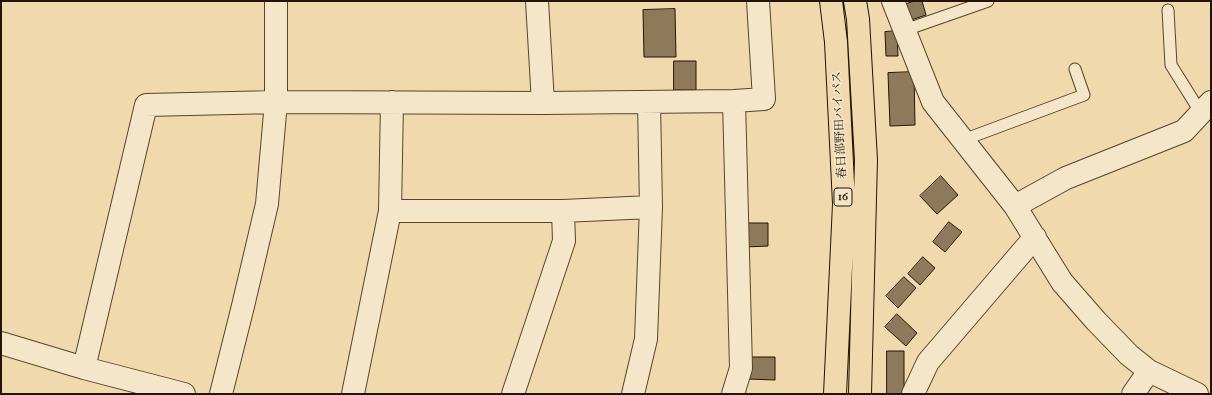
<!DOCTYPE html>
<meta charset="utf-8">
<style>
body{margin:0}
#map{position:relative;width:1212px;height:395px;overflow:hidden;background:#f0d9ad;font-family:"IM FELL French Canon",serif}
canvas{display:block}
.frame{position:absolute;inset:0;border:2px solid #241301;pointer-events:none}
</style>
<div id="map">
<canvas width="1212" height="395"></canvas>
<div class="frame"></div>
</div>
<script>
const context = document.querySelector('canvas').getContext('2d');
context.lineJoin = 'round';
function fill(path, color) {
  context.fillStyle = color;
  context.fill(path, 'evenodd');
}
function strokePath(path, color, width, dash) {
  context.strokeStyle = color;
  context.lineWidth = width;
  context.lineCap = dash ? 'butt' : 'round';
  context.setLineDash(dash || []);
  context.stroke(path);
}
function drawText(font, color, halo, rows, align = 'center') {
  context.font = font + ' "IM FELL French Canon","Noto Serif JP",serif';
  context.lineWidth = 3;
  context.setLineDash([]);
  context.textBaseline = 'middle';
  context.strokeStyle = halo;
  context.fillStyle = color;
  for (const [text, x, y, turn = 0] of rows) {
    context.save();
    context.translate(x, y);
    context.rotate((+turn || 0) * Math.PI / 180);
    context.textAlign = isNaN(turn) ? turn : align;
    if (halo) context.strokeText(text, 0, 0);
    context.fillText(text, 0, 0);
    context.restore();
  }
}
const building = new Path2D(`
 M915 1H922L926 15 905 22 900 6Z
 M675 9 676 57H644L643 10Z
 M897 31 898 56H886L885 32Z
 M674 61H696V90H674Z
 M914 72 915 125 890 126 888 73Z
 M941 176 958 195 937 214 920 196Z
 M949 222 962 232 945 252 933 242Z
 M745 223H768V246L745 247Z
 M923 257 935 268 920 285 908 274Z
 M904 277 916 288 898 308 886 296Z
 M897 314 917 333 906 346 885 327Z
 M887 351H904V394H887Z
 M748 357H775V380L748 379Z`);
const lane = new Path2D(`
 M1168 10 1171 65 1201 113
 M905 30 988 1
 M963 140 1084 95 1075 69`);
const street = new Path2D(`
 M537 1 543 103
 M893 1 933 102 1015 206 1062 282 1096 321 1129 355 1149 371 1197 394
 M734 101 764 99 758 1
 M1015 206 1066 178 1184 131 1211 102
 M390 211H563L651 207
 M1 343 84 368 184 394
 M84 368 146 105 276 102 543 103 734 101 741 368 733 394
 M221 394 243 306 267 204 276 102V1
 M353 394 390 211 392 102
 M513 394 564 241 563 211
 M633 394 646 339 651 207 649 102
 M913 394 928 362 1035 237
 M1133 394 1149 371`);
const highway = new Path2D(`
 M831 1 836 42 844 204 835 394
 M855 1 858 19 866 160 860 394`);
const shields = [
 [843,197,18]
];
const shieldNames = [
 ["16",843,197]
];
const streetNames = [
 ["春日部野田バイパス",840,125,-93]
];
fill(building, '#8e7a5a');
strokePath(building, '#241301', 1);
strokePath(lane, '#57442c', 13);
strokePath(street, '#57442c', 24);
strokePath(highway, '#241301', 24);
strokePath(lane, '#f5e6ca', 11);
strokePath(street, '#f5e6ca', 22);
strokePath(highway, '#f0d9ad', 22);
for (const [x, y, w] of shields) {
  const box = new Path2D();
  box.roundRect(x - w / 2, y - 9, w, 18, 3);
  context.fillStyle = '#f5e6ca';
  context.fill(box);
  strokePath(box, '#241301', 1);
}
drawText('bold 11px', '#241301', null, shieldNames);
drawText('12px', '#241301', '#f5e6ca', streetNames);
</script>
